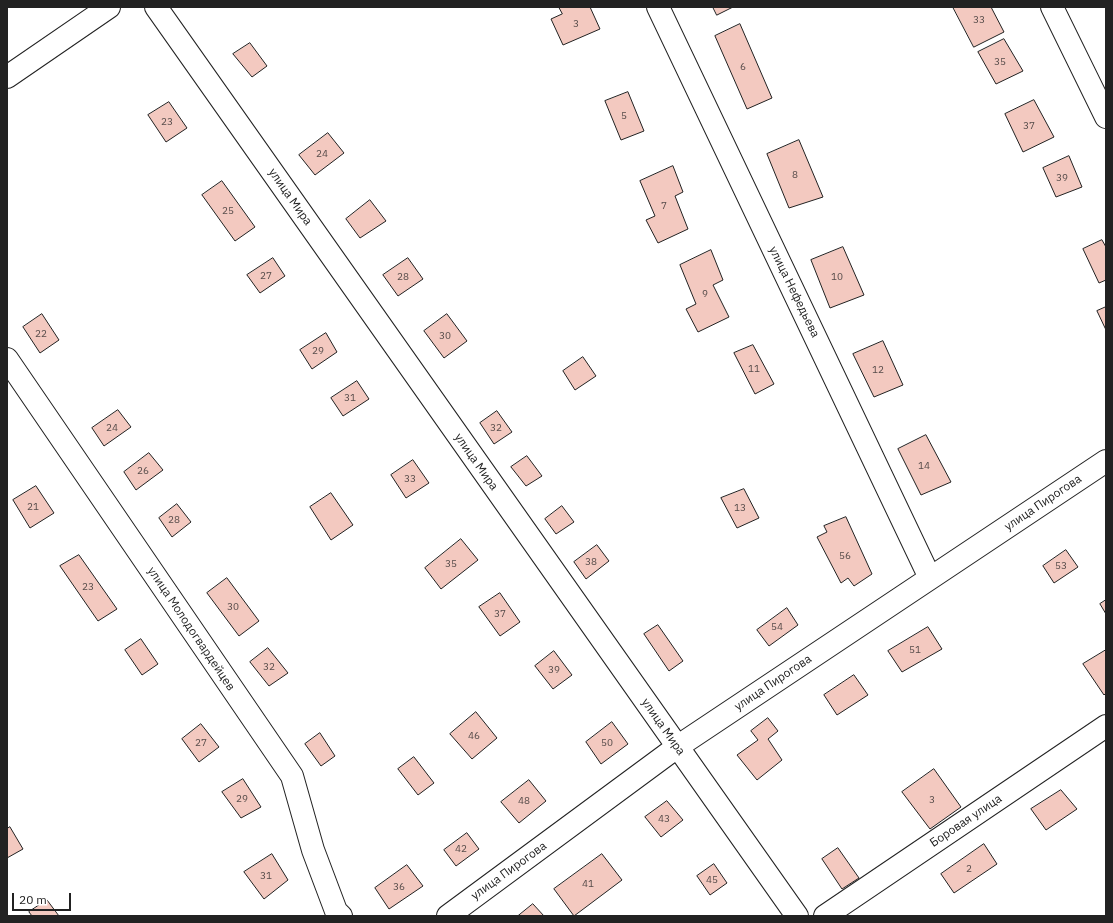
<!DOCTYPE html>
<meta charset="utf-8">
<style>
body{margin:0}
#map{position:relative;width:1113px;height:923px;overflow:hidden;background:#fff;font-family:"IBM Plex Sans",sans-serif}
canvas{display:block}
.frame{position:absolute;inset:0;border:8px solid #222;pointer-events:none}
.scale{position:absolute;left:12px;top:893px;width:59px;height:18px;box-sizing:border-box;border:2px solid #222;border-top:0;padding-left:5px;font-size:12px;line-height:14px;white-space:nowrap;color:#222;-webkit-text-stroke:3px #fff;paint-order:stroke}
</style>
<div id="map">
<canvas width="1113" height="923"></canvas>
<div class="frame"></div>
<div class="scale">20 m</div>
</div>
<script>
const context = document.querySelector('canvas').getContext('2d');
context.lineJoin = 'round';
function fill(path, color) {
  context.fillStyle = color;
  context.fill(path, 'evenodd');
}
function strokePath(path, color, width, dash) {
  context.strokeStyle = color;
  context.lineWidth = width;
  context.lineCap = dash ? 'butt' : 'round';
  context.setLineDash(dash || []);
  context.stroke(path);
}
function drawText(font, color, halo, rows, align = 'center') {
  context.font = font + ' "IBM Plex Sans",sans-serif';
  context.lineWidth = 3;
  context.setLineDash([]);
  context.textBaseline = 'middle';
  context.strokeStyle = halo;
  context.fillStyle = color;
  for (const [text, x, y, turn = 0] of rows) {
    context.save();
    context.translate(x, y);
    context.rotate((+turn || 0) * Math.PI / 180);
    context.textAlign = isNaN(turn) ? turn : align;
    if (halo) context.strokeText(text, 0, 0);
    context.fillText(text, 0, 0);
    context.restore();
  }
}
const building = new Path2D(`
 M559 7H590L600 29 563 45 551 19 562 14Z
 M713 7H733L717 15Z
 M953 7H991L1004 32 974 47Z
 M740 24 772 98 747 109 715 36Z
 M1004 39 1023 71 996 84 978 52Z
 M250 43 267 66 252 77 233 54Z
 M628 92 644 131 621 140 605 101Z
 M1034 100 1054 137 1023 152 1005 114Z
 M169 102 187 128 166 142 148 115Z
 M328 133 344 153 315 175 299 155Z
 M799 140 823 197 789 208 767 154Z
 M1069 156 1082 187 1056 197 1043 168Z
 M673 166 683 192 675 196 688 229 658 243 646 220 655 216 640 181Z
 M222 181 255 227 235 241 202 195Z
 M370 200 386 221 360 238 346 219Z
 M1102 240 1106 247V280L1099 283 1083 249Z
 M843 247 864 295 830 308 811 260Z
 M711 250 723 280 713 285 729 317 698 332 686 309 696 304 680 265Z
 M273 258 285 276 260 293 247 275Z
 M408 258 423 279 398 296 383 275Z
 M1106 307V330L1097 311Z
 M42 314 59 340 40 353 23 327Z
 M447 314 467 341 444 358 424 331Z
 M326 333 337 352 312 369 300 350Z
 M883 341 903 385 874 397 853 354Z
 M753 345 774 384 755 394 734 353Z
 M583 357 596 376 575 390 563 371Z
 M357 381 369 399 343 416 331 398Z
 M118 410 131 427 104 446 92 428Z
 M497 411 512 432 494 444 480 423Z
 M926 435 951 482 921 495 898 449Z
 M149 453 163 470 136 490 124 472Z
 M527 456 542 476 526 486 511 467Z
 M413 460 429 483 406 498 391 475Z
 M36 486 54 513 30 528 13 500Z
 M744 489 759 518 737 528 721 498Z
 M331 493 353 525 331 540 310 507Z
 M177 504 191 522 172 537 159 518Z
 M562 506 574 522 556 534 545 519Z
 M846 517 872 574 854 586 848 578 841 583 817 537 827 532 824 526Z
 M461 539 478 560 441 589 425 568Z
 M597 545 609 561 586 579 574 562Z
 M1066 550 1078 567 1054 583 1043 566Z
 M79 555 117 609 98 621 60 566Z
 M227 578 259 621 239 636 207 593Z
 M500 593 520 622 500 636 479 607Z
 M1106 600V614L1100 604Z
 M787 608 798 625 769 646 757 630Z
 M658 625 683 661 669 671 644 634Z
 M928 627 942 649 902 672 888 651Z
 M141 639 158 664 142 675 125 650Z
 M268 648 288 673 269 686 250 662Z
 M1106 650V693L1104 695 1083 664Z
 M554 651 572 675 553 689 535 666Z
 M854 675 868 695 837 715 824 695Z
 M476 712 497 738 472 759 450 734Z
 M768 718 778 731 768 739 782 760 757 780 737 755 758 740 751 731Z
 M612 722 628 744 601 764 586 742Z
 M201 724 219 747 199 762 182 739Z
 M320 733 335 756 321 766 305 744Z
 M414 757 434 783 418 795 398 769Z
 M934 769 961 807 930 829 902 792Z
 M243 779 261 807 241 818 222 792Z
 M529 780 546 801 519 823 501 802Z
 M1061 790 1077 809 1046 830 1031 809Z
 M667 801 683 820 661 837 645 817Z
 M10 827 23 849 7 858V829Z
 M467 833 479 849 456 866 444 850Z
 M984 844 997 864 954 893 941 874Z
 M838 848 859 878 842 889 822 859Z
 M272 854 288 880 264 899 244 872Z
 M602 854 622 880 574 916 554 889Z
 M714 864 727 883 710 895 697 876Z
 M407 865 423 886 389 909 375 888Z
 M47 900 59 916H32L29 912Z
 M533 904 544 916H518Z`);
const minor = new Path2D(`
 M156 7 797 916
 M658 7 930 578
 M1052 7 1106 117
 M7 77 109 7
 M7 359 292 776 313 850 336 911 341 916
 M448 916 677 747 1106 461
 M825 916 1106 726`);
const numberNames = [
 ["33",979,20],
 ["3",576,24],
 ["35",1000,62],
 ["6",743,67],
 ["5",624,116],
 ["23",167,122],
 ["37",1029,126],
 ["24",322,154],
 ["8",795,175],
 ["39",1062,178],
 ["7",664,206],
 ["25",228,211],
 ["27",266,276],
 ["28",403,277],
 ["10",837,277],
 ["9",705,294],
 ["22",41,334],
 ["30",445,336],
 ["29",318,351],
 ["11",754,369],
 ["12",878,370],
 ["31",350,398],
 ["24",112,428],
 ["32",496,428],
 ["14",924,466],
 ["26",143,471],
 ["33",410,479],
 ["21",33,507],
 ["13",740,508],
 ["28",174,520],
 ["56",845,556],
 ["38",591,562],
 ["35",451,564],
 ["53",1061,566],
 ["23",88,587],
 ["30",233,607],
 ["37",500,614],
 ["54",777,627],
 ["51",915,650],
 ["32",269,667],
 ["39",554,670],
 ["46",474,736],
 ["27",201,743],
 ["50",607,743],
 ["29",242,799],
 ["3",932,800],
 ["48",524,801],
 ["43",664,819],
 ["42",461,849],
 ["2",969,869],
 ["31",266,876],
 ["45",712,880],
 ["41",588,884],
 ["36",399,887]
];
const streetNames = [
 ["улица Мира",290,197,55],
 ["улица Нефедьева",794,292,64],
 ["улица Мира",476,462,55],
 ["улица Пирогова",1043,503,-34],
 ["улица Молодогвардейцев",191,629,56],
 ["улица Пирогова",773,683,-34],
 ["улица Мира",663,727,55],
 ["Боровая улица",966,821,-34],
 ["улица Пирогова",509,871,-36]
];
fill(building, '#f3c9c0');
strokePath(building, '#222', 1);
strokePath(minor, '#222', 24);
strokePath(minor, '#fff', 22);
drawText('10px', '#564c4a', null, numberNames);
drawText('12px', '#222', '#fff', streetNames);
</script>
